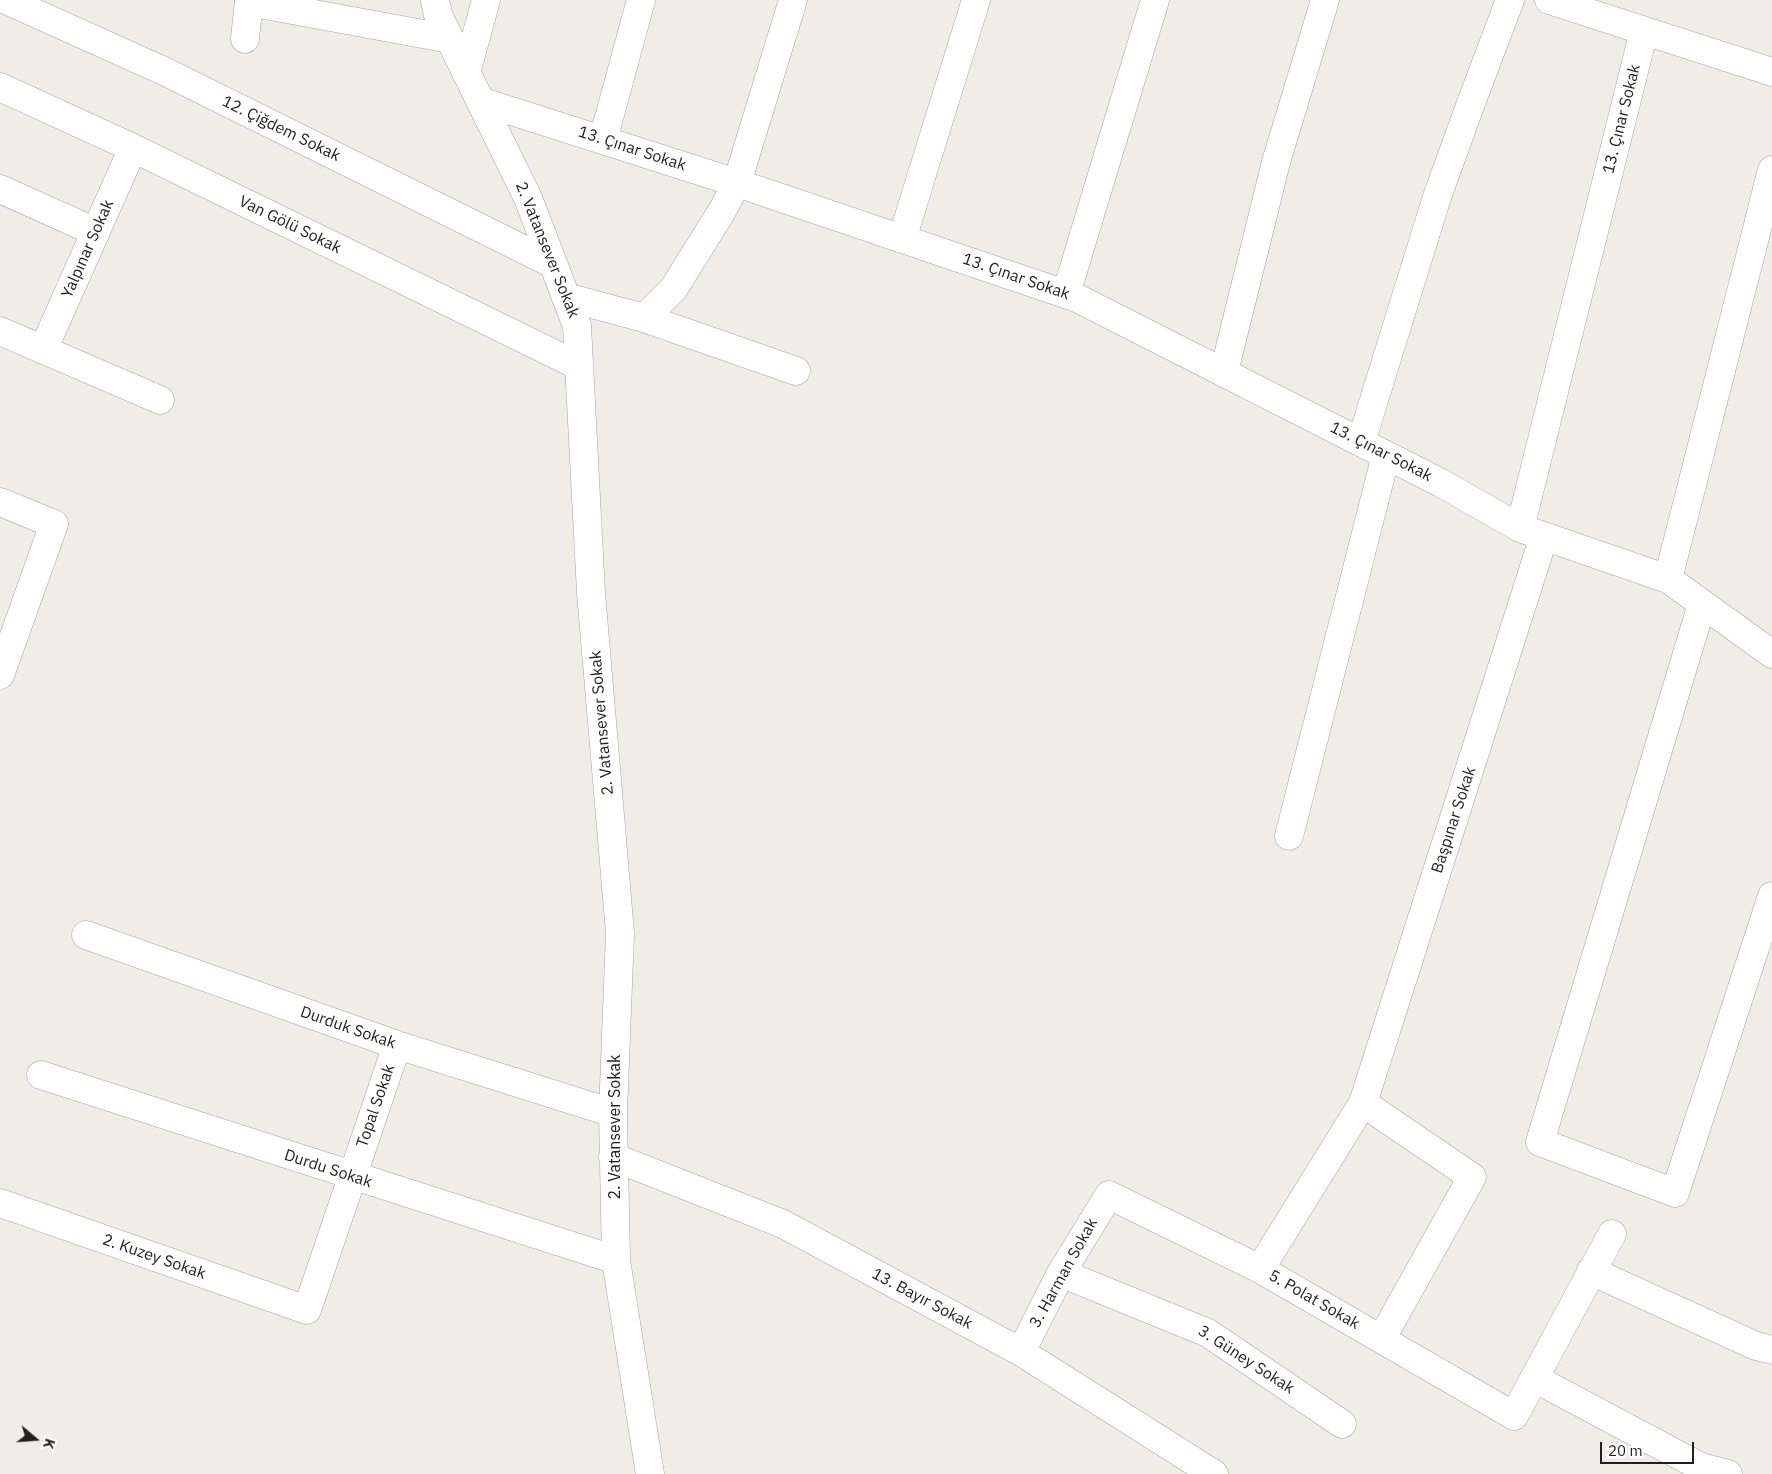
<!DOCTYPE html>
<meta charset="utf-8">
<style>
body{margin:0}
#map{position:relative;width:1772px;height:1474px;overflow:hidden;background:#efede6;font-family:"IBM Plex Sans",sans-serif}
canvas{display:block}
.north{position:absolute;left:10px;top:1414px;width:50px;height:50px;-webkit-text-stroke:4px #fff;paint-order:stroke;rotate:108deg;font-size:14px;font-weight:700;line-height:20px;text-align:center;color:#1f1f1f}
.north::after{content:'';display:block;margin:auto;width:18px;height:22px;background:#1f1f1f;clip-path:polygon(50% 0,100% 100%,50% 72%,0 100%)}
.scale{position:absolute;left:1600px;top:1442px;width:94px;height:22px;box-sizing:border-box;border:2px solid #1f1f1f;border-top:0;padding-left:6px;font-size:15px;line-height:18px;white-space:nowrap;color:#1f1f1f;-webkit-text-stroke:4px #fff;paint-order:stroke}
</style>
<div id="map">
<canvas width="1772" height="1474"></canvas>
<div class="north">K</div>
<div class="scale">20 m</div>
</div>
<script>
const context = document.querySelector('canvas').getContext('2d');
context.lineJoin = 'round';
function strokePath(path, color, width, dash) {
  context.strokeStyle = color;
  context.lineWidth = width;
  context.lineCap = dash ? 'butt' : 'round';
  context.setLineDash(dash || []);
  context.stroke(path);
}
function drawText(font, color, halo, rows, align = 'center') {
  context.font = font + ' "IBM Plex Sans",sans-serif';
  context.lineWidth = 5;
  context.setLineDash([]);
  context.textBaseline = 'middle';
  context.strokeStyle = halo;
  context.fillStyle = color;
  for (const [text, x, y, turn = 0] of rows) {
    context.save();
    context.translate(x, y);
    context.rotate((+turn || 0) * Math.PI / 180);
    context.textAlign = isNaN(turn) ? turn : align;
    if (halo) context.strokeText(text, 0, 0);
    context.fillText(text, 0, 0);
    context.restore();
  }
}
const minor = new Path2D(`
 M6 0 166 72 553 264
 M435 0 438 15 528 198 577 326 591 593 620 933 613 1113 616 1260 650 1474
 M1549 0 1772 72
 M249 2 450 39
 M245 39 249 0
 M466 73 486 0
 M0 87 133 148 579 366
 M480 101 737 183 1077 298 1441 483 1520 528 1668 579 1772 654
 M603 140 641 0
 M0 189 96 232
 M902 239 976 0
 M1066 294 1155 0
 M566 297 644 318 796 371
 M644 318 674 288 722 211 737 183 793 0
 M0 331 160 400
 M43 350 133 148
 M1224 372 1276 162 1325 0
 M1361 442 1437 197 1471 103 1510 0
 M0 502 54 524 0 675
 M1520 528 1644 31
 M1668 579 1772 170
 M1702 604 1540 1142 1675 1193 1772 896
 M1289 836 1386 455
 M86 935 397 1045 613 1113
 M41 1075 616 1260
 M1363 1103 1472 1177 1382 1338
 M613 1157 783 1224 1021 1352 1214 1474
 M0 1203 307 1310 397 1045
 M1260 1269 1363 1103 1544 536
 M1591 1271 1756 1346 1772 1350
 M1061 1273 1208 1333 1342 1424
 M1021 1352 1061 1273 1109 1195 1260 1269 1514 1416 1612 1234
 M1534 1378 1701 1467 1728 1474`);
const streetNames = [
 ["13. Çınar Sokak",1622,119,-76],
 ["12. Çiğdem Sokak",281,129,26],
 ["13. Çınar Sokak",632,149,18],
 ["Van Gölü Sokak",290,225,26],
 ["Yalpınar Sokak",88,249,-66],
 ["2. Vatansever Sokak",547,250,68],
 ["13. Çınar Sokak",1016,277,19],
 ["13. Çınar Sokak",1381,452,27],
 ["2. Vatansever Sokak",602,723,-95],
 ["Başpınar Sokak",1454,820,-72],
 ["Durduk Sokak",348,1028,19],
 ["Topal Sokak",376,1106,-71],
 ["2. Vatansever Sokak",615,1127,-90],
 ["Durdu Sokak",328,1169,18],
 ["2. Kuzey Sokak",154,1257,19],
 ["3. Harman Sokak",1064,1273,-61],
 ["13. Bayır Sokak",922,1299,28],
 ["5. Polat Sokak",1314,1300,30],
 ["3. Güney Sokak",1246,1360,33]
];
strokePath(minor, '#a3a3a3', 29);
strokePath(minor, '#fff', 28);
drawText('16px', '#1f1f1f', '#fff', streetNames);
</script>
